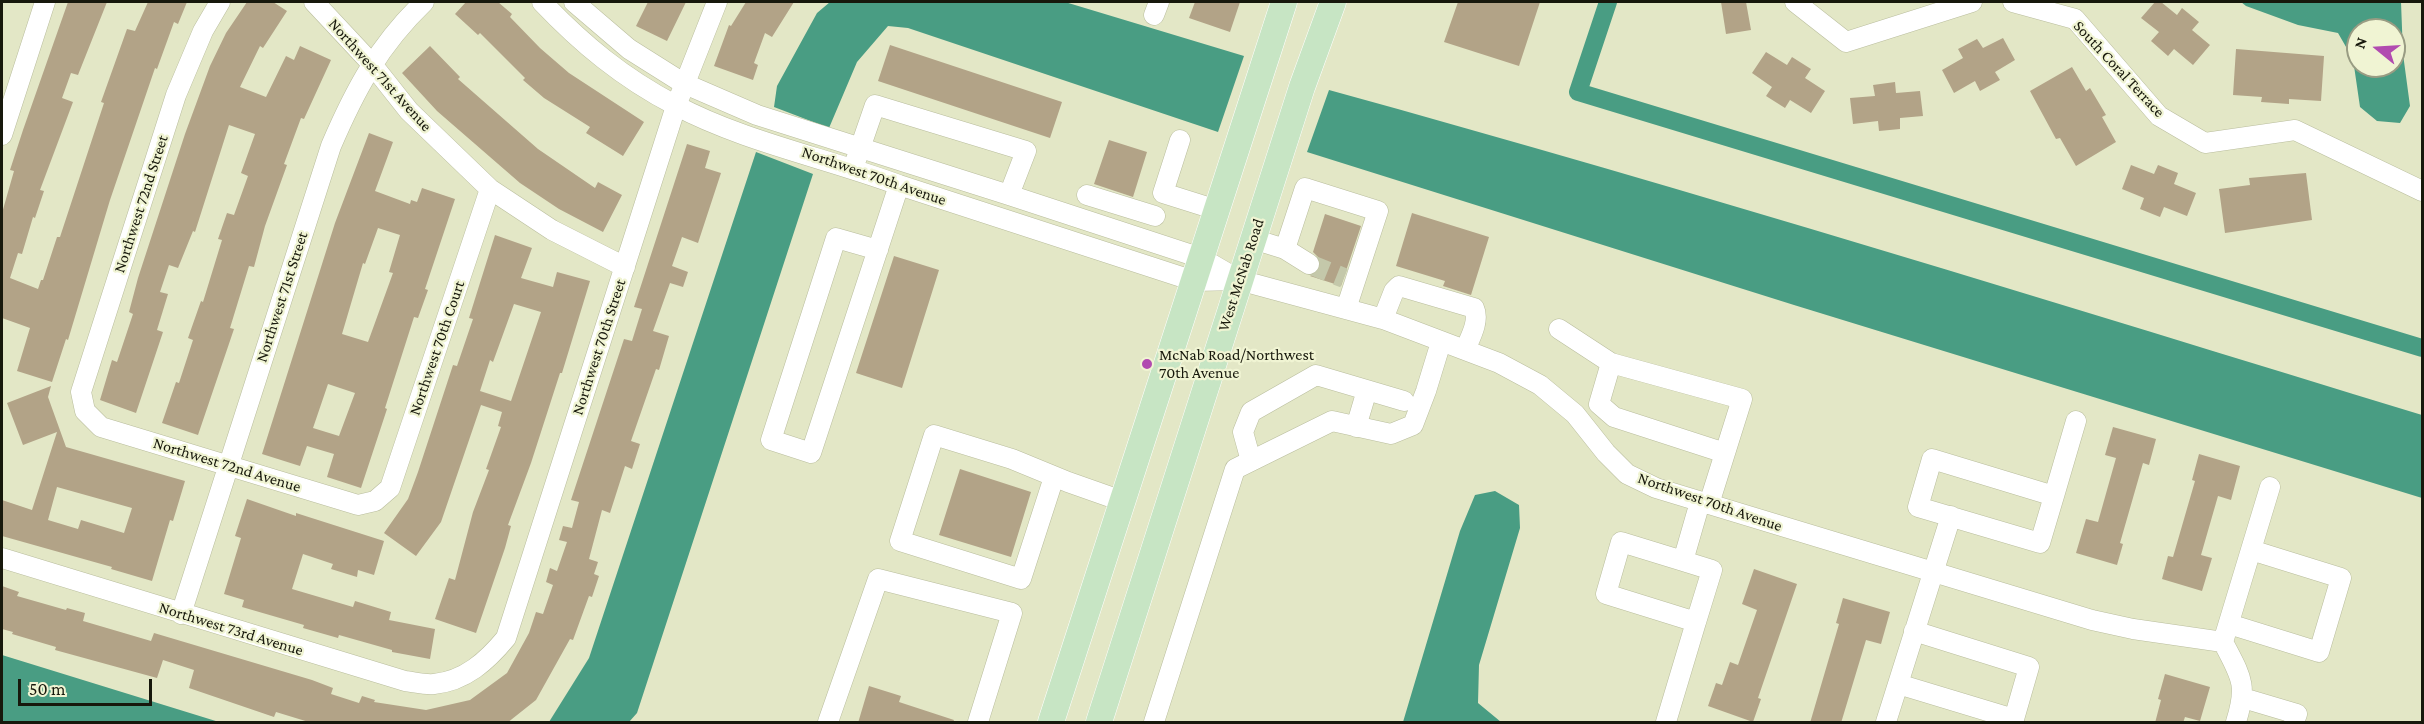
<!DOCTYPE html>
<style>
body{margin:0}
#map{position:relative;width:2424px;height:724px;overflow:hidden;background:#e3e7c6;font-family:"Crimson Pro",serif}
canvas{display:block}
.frame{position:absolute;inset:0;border:3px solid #17180c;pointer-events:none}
.north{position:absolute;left:2346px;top:18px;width:60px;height:60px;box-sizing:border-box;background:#f0f4d3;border:2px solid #999c83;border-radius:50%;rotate:288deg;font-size:16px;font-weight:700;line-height:24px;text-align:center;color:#17180c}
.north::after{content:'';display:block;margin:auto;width:21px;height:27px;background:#b14bb0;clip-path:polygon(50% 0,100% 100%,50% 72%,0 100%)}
.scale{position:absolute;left:18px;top:679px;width:134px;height:27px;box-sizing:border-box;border:3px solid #17180c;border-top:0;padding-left:8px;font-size:18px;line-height:21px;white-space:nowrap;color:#17180c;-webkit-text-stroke:4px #f0f4d3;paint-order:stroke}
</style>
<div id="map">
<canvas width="2424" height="724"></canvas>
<div class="frame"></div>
<div class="north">N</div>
<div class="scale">50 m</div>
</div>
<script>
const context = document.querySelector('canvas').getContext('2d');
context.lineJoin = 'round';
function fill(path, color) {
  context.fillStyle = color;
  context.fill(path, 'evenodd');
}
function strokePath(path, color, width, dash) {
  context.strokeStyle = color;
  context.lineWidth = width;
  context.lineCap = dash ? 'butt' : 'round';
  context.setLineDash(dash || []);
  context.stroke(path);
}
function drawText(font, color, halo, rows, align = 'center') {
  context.font = font + ' "Crimson Pro",serif';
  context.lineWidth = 4.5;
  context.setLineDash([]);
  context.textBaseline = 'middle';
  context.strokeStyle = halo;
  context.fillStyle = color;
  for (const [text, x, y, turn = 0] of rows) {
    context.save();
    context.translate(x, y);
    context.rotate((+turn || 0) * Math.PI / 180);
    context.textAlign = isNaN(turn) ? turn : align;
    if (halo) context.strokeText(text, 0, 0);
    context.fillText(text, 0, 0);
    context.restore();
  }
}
const water = new Path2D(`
 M830 2H1065L1244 56 1218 132 908 28 888 26 857 62 829 128 774 107 777 86 817 13Z
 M2241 2H2401L2403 54 2410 106 2400 123 2377 121 2360 107 2353 59 2338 33 2298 25 2246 6ZM2358 30H2394V66H2358Z
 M1329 90C1696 191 2059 304 2422 415V498L1794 305 1307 152Z
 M756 152 813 174 637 713 629 722H549L589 658Z
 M1495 491 1519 505 1520 528 1479 665 1478 703 1501 722H1403L1460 531 1475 495Z
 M2 655 219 722H2Z`);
const canal = new Path2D(`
 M1608 2 1578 92 2422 348`);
const building = new Path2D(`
 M68 2H107L78 75 71 73 62 98 73 102 40 190 44 191 35 218 33 217 22 254 18 253 10 278 38 289 41 280H43L57 237H60L104 103 101 102 127 29 135 31 148 2H187L178 24 174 22 157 69 155 68 110 200 68 340 66 339 52 382 17 371 30 328 2 318V213L14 171 10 170 23 130Z
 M247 2H273L287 11 263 48 260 46 240 87 266 97 286 56 294 60 300 46 331 60 304 119 301 118 284 164 287 165 265 226 254 267 249 266 230 328 234 329 198 435 162 423 176 382 179 383 193 340 188 338 201 301 203 302 222 240 218 239 227 213 234 215 248 176 241 173 255 134 229 125 195 232 193 231 178 268 169 265 160 292 168 294 157 330 163 332 136 413 100 400 112 360 117 362 133 314 129 312 138 278 185 134 210 66 226 33Z
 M466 2H498L512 14 510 17 540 48 569 73 644 122 623 156 586 133 590 127 544 98 523 80 525 78 480 33 478 35 455 14Z
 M648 2H686L667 41 636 26Z
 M746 2H794L772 37 765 33 754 63 758 65 753 80 714 66 729 25 731 26Z
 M1195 2H1240L1230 32 1189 18Z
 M1458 2H1540L1519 66 1444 42Z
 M1721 2H1746L1751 30 1726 34Z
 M2155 2H2161L2177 15 2182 8 2199 22 2192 30 2210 45 2193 65 2174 49 2168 56 2151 41 2159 32 2141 18Z
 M2003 38 2015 60 1995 72 2000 80 1980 91 1975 81 1954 93 1942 70 1963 58 1958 49 1977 39 1983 48Z
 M890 45 1062 102 1050 138 878 81Z
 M430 46 460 77 458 79 538 149 595 188 598 182 622 195 603 232 559 209 520 183 437 111 402 73Z
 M2236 49 2324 56 2321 101 2289 99V104L2261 102 2262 97 2233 95Z
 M1766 52 1787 65 1792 57 1811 69 1805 78 1825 91 1811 113 1790 100 1785 108 1766 96 1772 87 1752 73Z
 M2072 67 2086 91 2090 88 2106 115 2102 117 2116 142 2076 166 2060 138 2056 139 2030 91Z
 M1895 82 1896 93 1920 91 1923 116 1900 118V129L1879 131 1878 121 1853 124 1850 98 1875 96 1873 85Z
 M369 133 393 142 375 191 410 204 411 200 417 202 422 188 455 199 425 289 428 290 418 318 414 317 385 408 387 409 361 488 327 477 334 454 307 446 300 466 262 454 335 223ZM378 228 400 235 389 272 393 273 368 342 342 334 363 263 365 264ZM328 384 355 393 339 436 313 428Z
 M1109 140 1147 152 1133 197 1094 184Z
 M687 144 710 151 705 168 721 173 698 243 682 237 672 266 688 272 683 287 670 283 653 331 669 336 659 370 656 369 631 441 640 444 632 469 625 466 610 513 602 510 589 559 598 562 594 574 599 576 592 597 589 596 573 640 570 639 536 700 507 723H312L276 712 274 717 189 688 194 670 163 660 157 678 55 650 56 647 12 634 13 632 2 629V586L19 592 17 596 66 610 67 608 85 613 83 621 151 641 154 633 312 680 333 688 331 694 359 703 362 696 375 700 374 702 426 710 470 700 507 673 529 633 536 612 543 614 553 585 546 582 550 568 557 571 567 542 559 540 563 526 572 528 579 502 571 500 624 339 632 341 642 309 634 307Z
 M2131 165 2154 174 2158 165 2178 173 2174 184 2196 193 2187 216 2164 207 2160 217 2140 209 2144 198 2122 189Z
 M2306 173 2312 220 2225 233 2219 189 2250 185 2249 178Z
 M1412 213 1489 237 1471 295 1443 286 1445 281 1396 266Z
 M1325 214 1361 226 1341 286 1310 276 1319 271 1321 265 1319 258 1313 252Z
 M495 235 532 248 521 278 553 287 557 272 590 281 562 373H560L531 463 508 525 511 526 505 548 476 633 435 619 449 578 455 580 473 512 489 470 486 469 501 427 498 426 502 412 481 405 441 522 416 556 384 533 408 499 418 472 453 365 457 366 473 319 469 318ZM514 304 541 312 511 401 480 391 490 360 493 362Z
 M894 256 939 270 902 388 856 373Z
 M51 386 48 397 66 447 185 481 173 521 170 520 152 581 111 569 112 567 2 536V500L32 510 57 432 23 445 7 403ZM57 487 132 508 124 533 81 520 78 529 48 520Z
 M2113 427 2156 439 2149 465 2143 463 2120 543 2123 544 2117 565 2076 553 2086 519 2098 522 2116 458 2105 455Z
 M2199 454 2240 466 2231 500 2218 496 2201 555 2212 558 2202 591 2162 579 2168 556 2173 557 2195 481 2192 480Z
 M960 469 1031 492 1011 557 939 535Z
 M247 499 296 516V513L384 541 374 575 358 570 357 577 331 569 333 564 303 554 292 589 353 607 355 601 391 612 389 620 435 629 430 659 392 652V650L339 635 338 638 303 628 304 625 242 607 244 600 224 594 241 538 235 536Z
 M1754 569 1797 584 1758 698 1761 699 1753 722 1708 706 1716 683 1722 685 1730 662 1738 665 1757 610 1742 604Z
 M1843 598 1890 612 1881 644 1866 640 1841 723H1810L1839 624 1836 623Z
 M2165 674 2210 687 2200 721 2185 717 2183 723H2155L2161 700 2158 699Z
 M869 686 901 696 899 702 954 720 953 723H858Z`);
const minorTunnel = new Path2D(`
 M1309 264 1344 278`);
const minor = new Path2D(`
 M220 2 203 31 176 95 81 392 85 411 101 427 358 505 375 501 390 488 490 189
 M314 2 371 63 409 111 490 189 552 230 625 267
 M542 2C582 44 623 78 675 105 742 141 826 158 899 185L1194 281 1239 280
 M574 2 629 49 683 83 757 115 1009 195 1201 258 1239 280 1383 319 1499 363 1540 385 1575 414 1606 453 1627 474 1656 488 2092 620 2133 629 2223 642
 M1795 2 1846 42 1972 2
 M2013 2 2075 19 2159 116 2205 143 2295 130 2422 191
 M1154 15 1159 2
 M2 135 45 2
 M1180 140 1163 193 1217 210
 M856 160 875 105 1026 151 1009 195
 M1087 195 1155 216
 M1253 239 1285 249 1309 264
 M1285 249 1305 188 1378 211 1346 309
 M878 250 836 238 771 440 811 453 899 185
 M1383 319 1394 291 1399 286 1474 308C1480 321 1470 338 1465 350
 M1559 329 1611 363 1742 399 1709 504
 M1611 363 1599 404 1614 417 1725 453
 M1356 427 1367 390
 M1251 461 1243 432 1251 412 1316 375 1404 401
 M1054 477 1021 579 900 541 934 435 1012 459 1068 482 1122 501
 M2054 496 2040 543 1918 507 1932 459 2054 496 2076 421
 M2 558 405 681C414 682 425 685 434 684 465 681 487 661 506 638L676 106 717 2
 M1683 561 1712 570 1696 622
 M181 614 331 146C355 90 379 45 424 2
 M2229 624 2319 652 2341 578 2251 550
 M1898 684 2014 719 2029 667 1914 631
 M2243 698 2297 714 2294 722
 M828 722 878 579 1012 613 978 722
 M1154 722 1235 469 1332 421 1391 434 1413 425 1426 391 1441 342
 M1666 722 1696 622 1606 594 1621 542 1683 561 1700 502
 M1886 722 1951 516
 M2236 722C2248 684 2241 677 2223 642L2270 487`);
const major = new Path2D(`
 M1051 722 1284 2
 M1099 722 1302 87 1333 2`);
const markers = [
 [1147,364,6,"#b14bb0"]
];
const streetNames = [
 ["South Coral Terrace",2119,69,47],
 ["Northwest 71st Avenue",380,75,48],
 ["Northwest 70th Avenue",874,176,19],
 ["Northwest 72nd Street",141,204,-72],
 ["West McNab Road",1241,275,-72],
 ["Northwest 71st Street",282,297,-72],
 ["Northwest 70th Street",599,347,-72],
 ["Northwest 70th Court",437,348,-71],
 ["Northwest 72nd Avenue",227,465,17],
 ["Northwest 70th Avenue",1710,502,19],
 ["Northwest 73rd Avenue",231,629,17]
];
const poiNames = [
 ["McNab Road/Northwest",1159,355],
 ["70th Avenue",1159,373]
];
fill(water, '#499d83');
strokePath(canal, '#499d83', 18);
fill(building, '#b2a387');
strokePath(minorTunnel, '#c4c8aa', 20, [20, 10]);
strokePath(minor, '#b9bd9d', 21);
strokePath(major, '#fff', 27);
strokePath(minor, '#fff', 20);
strokePath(major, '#c7e5c4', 26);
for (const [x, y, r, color] of markers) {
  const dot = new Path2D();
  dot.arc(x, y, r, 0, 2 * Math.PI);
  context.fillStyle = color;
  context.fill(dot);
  strokePath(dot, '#f0f4d3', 2);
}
drawText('16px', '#17180c', '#f0f4d3', streetNames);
drawText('16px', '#17180c', '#f0f4d3', poiNames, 'left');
</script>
